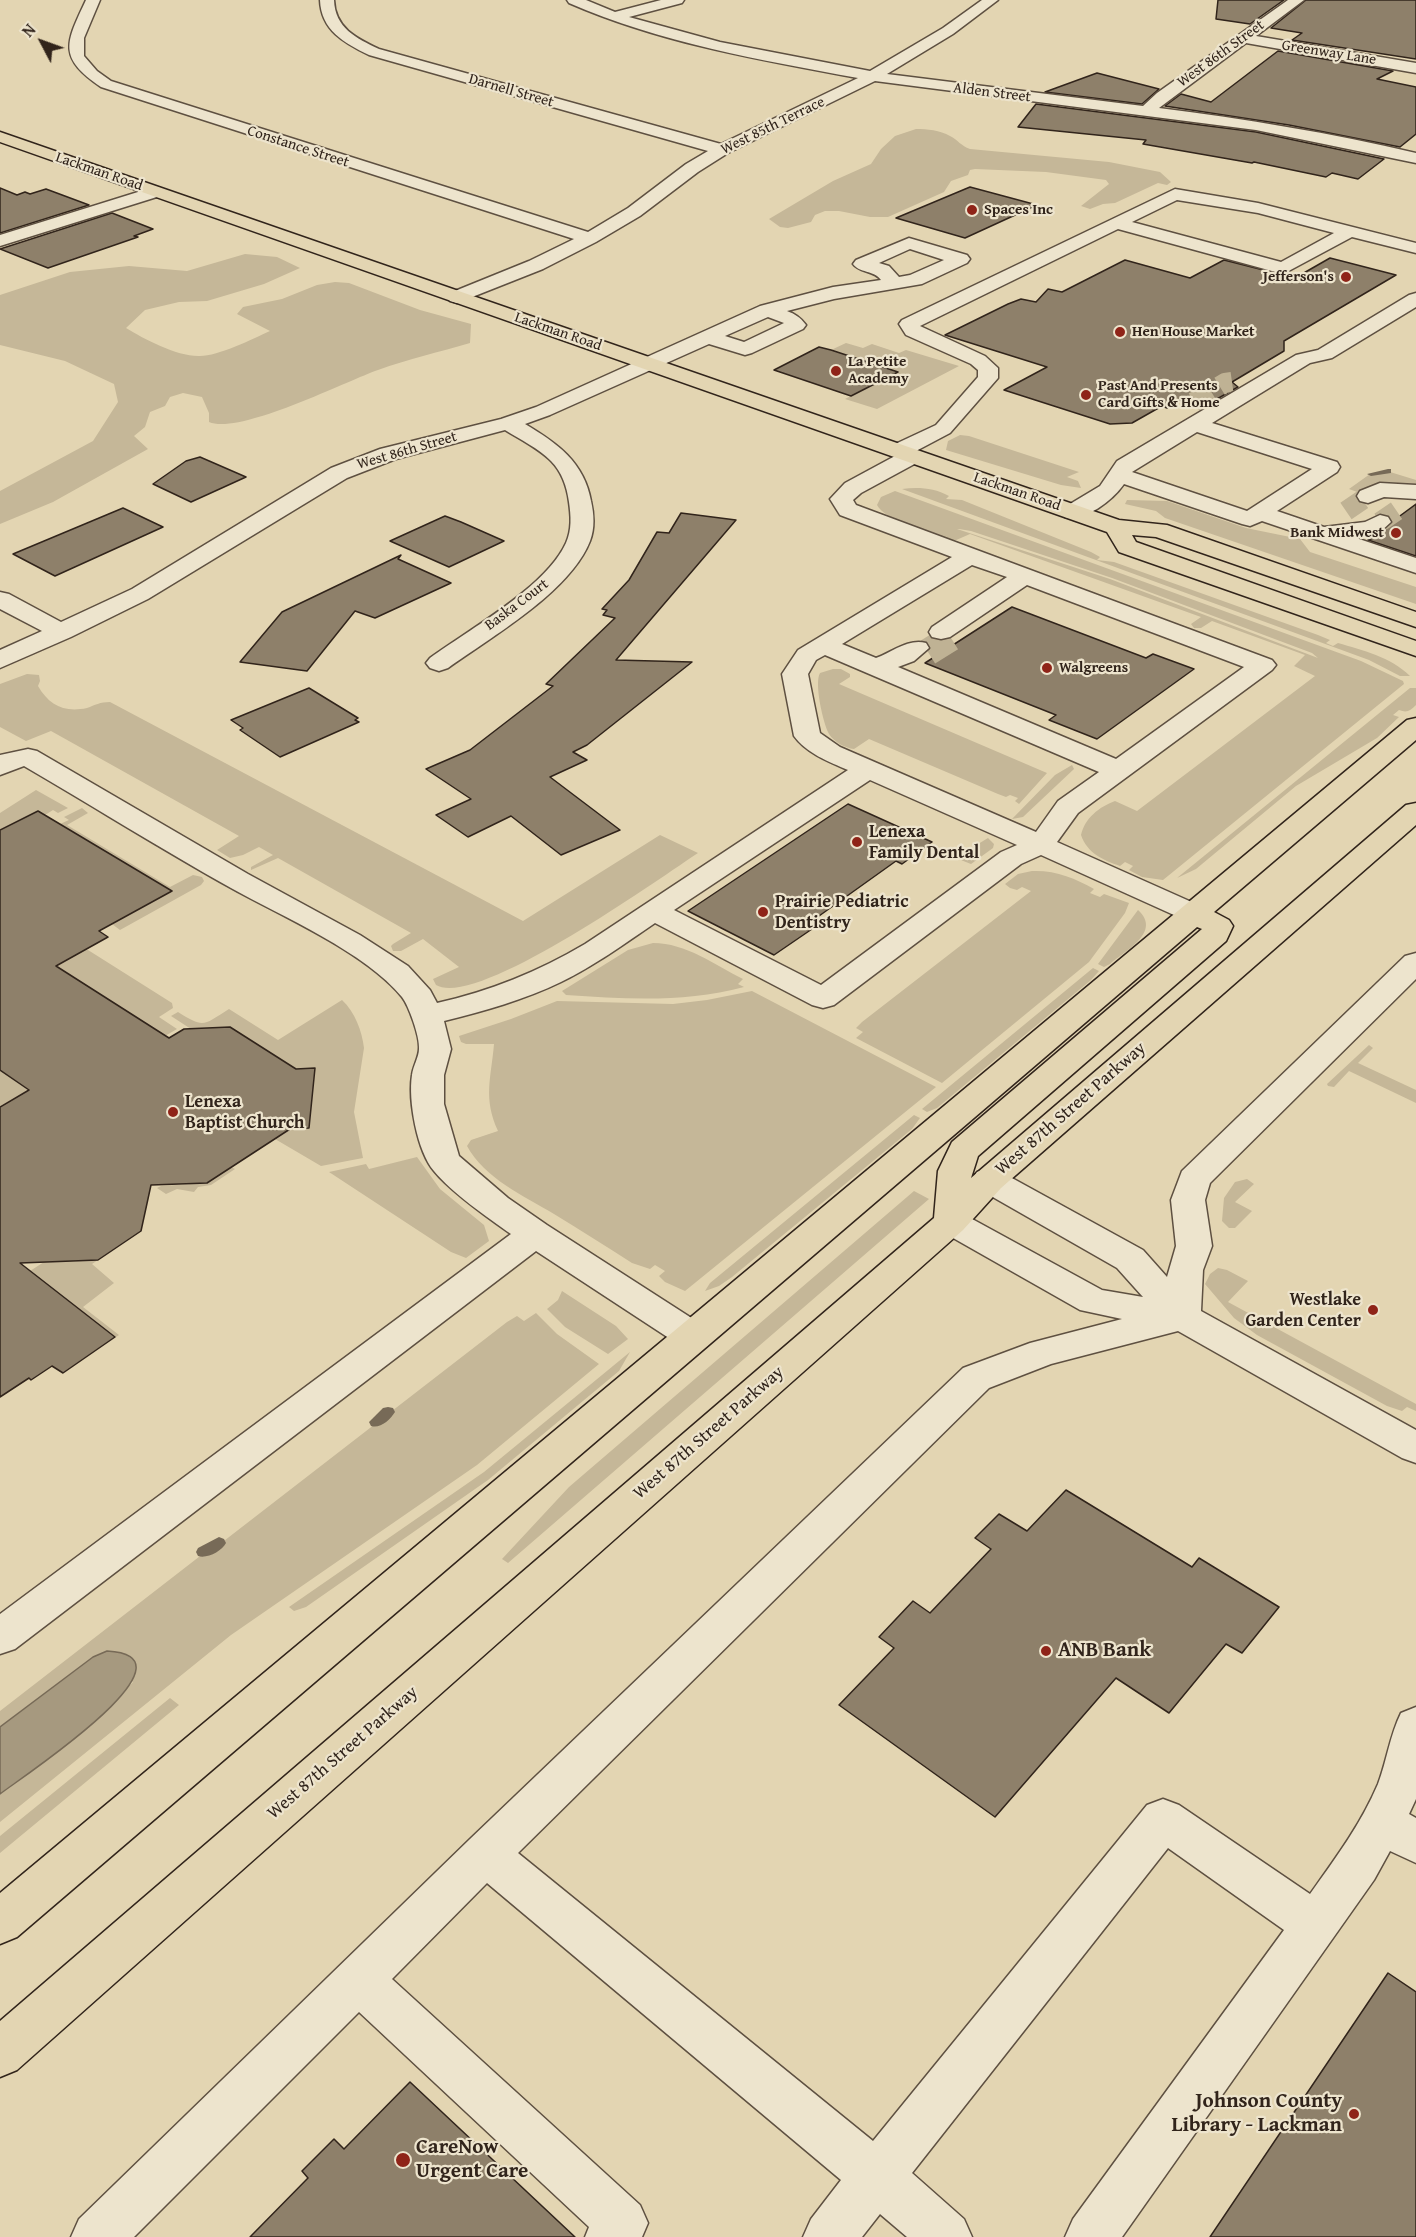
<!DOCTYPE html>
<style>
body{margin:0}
#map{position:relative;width:1416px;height:2237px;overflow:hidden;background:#e3d5b2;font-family:"Gentium Book Plus",serif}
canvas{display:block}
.north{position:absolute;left:12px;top:12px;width:60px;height:60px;-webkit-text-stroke:4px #ede4cd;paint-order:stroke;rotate:311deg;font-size:16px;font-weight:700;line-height:24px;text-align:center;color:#31241b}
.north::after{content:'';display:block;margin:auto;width:21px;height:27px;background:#31241b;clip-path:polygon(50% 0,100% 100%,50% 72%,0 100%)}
</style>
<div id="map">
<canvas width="1416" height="2237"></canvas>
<div class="north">N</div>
</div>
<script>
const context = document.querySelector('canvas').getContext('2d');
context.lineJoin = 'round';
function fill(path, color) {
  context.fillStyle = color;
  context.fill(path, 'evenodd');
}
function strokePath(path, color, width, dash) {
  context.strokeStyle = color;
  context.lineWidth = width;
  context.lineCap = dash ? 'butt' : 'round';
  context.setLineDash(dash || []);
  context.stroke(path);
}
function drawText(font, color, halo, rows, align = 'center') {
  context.font = font + ' "Gentium Book Plus",serif';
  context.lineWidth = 4.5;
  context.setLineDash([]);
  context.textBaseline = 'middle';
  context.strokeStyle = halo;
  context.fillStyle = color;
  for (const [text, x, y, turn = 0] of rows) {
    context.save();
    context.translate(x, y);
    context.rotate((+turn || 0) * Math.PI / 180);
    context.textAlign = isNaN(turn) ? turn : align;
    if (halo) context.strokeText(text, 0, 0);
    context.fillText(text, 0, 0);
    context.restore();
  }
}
const green = new Path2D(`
 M916 129C927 129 940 130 950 136 958 140 961 146 970 149L1109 162 1160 172 1171 182 1167 185 1158 183 1115 203 1103 204 1090 209 1081 206 1109 184 1106 180 1046 172 975 169 970 170 968 175 951 181 944 192 888 217H870L839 211H825L815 215 811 222 788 228 780 227 769 219 833 181 871 164 881 149 895 136Z
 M245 254 277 257 300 268 264 284 207 301 179 302 145 310 126 328C144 339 178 357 200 356 218 356 253 339 270 331L237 314 243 307 282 299 317 285 335 282 349 283 420 310 471 324 470 343C440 352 408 359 378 370 344 382 240 435 209 422V413L202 397 183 393 170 397 165 406 150 412 145 427 134 436 148 449 53 502 0 524V491L93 441 118 402 114 384 65 361 0 345V295L70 272 129 266 187 271Z
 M846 343 863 348 872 344 899 353 906 350 959 366 877 409 845 399 897 372 831 350Z
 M960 435 969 436 1079 472 1067 477 1078 481 1081 488 1061 485 946 450 948 441Z
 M1390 472 1416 480V484H1384L1360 493 1349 489 1370 474Z
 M902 489C919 487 934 488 949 496L946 499 962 500 1091 552 1100 557 1097 560 1114 562 1318 635 1330 640 1326 643 1333 646 1338 643C1362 650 1391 657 1410 676H1400L1369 660Z
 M895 491 1361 661 1403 681 1404 684 1163 880 1142 877 1129 870 1133 866 1125 862 1120 866C1103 860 1087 853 1081 835 1085 818 1099 807 1115 801L1137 811 1315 676 1294 666 1305 655 1212 621 1201 628H1194L1191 624 1201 617 970 534 954 541C938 538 884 520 877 505L881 497ZM959 529 971 531 1112 578 1312 653 1318 658 1110 579 957 529Z
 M1127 500 1167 501 1246 528 1300 539 1310 552 1416 587V604L1165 518 1156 511 1125 504Z
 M833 669H841L850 674V677L839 684 1047 773 1019 804 1015 801 1018 798 1010 795 1006 797 998 794 869 739 854 749C845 748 834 742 829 734 823 723 814 683 820 673Z
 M27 674 39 675 40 681 38 686C49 705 64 713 87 708 95 705 100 702 110 702L523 921 660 835 698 853C657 880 477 1009 436 985L433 979 459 967 423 939 401 951H393L391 946 393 944 411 933 278 858 251 870V867L273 855 259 847 243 855 230 858 217 850 239 836 51 731 26 741 0 727V684Z
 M1410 688H1416V705C1410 711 1407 713 1399 710L1393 715 1399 717 1377 738 1296 786 1196 869 1177 878Z
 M1072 765 1074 769 1023 817 1012 819 1055 775Z
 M36 790 68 808 58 813 53 810 45 815 38 811 0 830V813Z
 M82 808 88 813 67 825 170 887 193 875 202 877 204 881 201 885 120 930 112 924 172 891 60 824 69 820 64 817Z
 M988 838 994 844 993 848 971 864 943 853 947 850 960 855Z
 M1032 871C1055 870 1075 878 1094 889L1090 893 1100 897 1104 894 1129 903 1125 913 1089 962 942 1083 856 1038 863 1032 856 1028 862 1022 1031 891 1022 887 1017 890 1010 888 1005 884 1018 874Z
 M1138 910C1162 932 1126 950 1110 964L1104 967 1098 964Z
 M653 943C686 943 715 965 743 979L738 984 744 987C685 1003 626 999 566 995L562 991 628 950Z
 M81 949 88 950 172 1003 173 1008 159 1017 177 1029 165 1036 36 953Z
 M1093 968 1099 971 1091 980 937 1108 927 1112 922 1109Z
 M752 991 936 1087 685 1291 665 1282 659 1276 665 1271 655 1265 650 1269 632 1263C606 1246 580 1230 554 1214 524 1196 484 1178 467 1146L471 1140 498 1131C483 1098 491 1079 494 1044H466L461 1042 459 1036 511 1019 557 1001 673 1004 707 1000Z
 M342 1000C355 1012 362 1031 364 1048L354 1112 363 1158 321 1166 275 1139 290 1129 309 1128 315 1068 296 1069 230 1027 191 1029 171 1016 178 1012C205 1029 203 1025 229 1009L278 1040Z
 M1369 1045 1373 1048 1358 1063 1416 1090V1103L1349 1071 1334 1087 1328 1086 1327 1084Z
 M0 1070 29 1090 0 1107Z
 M914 1115 920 1118 912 1129 732 1277 719 1286 705 1291 710 1283Z
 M417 1157 440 1189 484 1225 489 1241 466 1258 451 1252 329 1172 366 1164 369 1169Z
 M231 1167 235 1169 211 1185 198 1187 194 1192 177 1189 166 1194 157 1188 161 1186 207 1183Z
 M1247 1179 1254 1184 1235 1202 1252 1211 1235 1228H1229L1222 1221 1224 1198 1235 1182Z
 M914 1191 929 1199 508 1563 502 1559 569 1487Z
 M98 1260 92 1264 114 1283 83 1307 119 1335 116 1337 30 1271 44 1262Z
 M1218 1268 1227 1270 1248 1281 1228 1302 1416 1404V1411L1407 1407 1402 1411 1387 1406 1257 1335 1234 1318 1205 1284 1210 1274Z
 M562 1291 616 1326 628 1339 608 1354 565 1327 547 1309 558 1300Z
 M536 1313 557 1334 599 1364 477 1465 231 1635 0 1822V1794L94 1723 133 1682 93 1657 0 1727V1711L204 1553 220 1544 507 1322 517 1316 524 1321Z
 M630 1352 619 1371 488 1480 306 1607 294 1611 289 1607 484 1472Z
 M170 1698 179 1705 0 1853V1836Z`);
const water = new Path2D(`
 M107 1651C207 1656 19 1779 0 1794V1727L93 1657Z`);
const stream = new Path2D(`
 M1388 469H1391V473L1371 476 1367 474Z
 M388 1407 393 1408 395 1412C390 1420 380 1429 371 1426L369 1422 383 1408Z
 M219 1537 224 1539 226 1543C222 1551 207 1559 198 1556L196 1552 198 1548Z`);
const building = new Path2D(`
 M1218 0H1284L1250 24 1216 19Z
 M1306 0H1416V59L1292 40 1302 33 1271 28Z
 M1278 51 1393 71 1377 79 1416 87V134L1400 147 1289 125 1165 106 1181 94 1211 102Z
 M1097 73 1159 89 1142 104 1045 92Z
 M1036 104 1256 132 1384 159 1358 179 1332 173 1326 177 1254 162 1252 163 1143 144 1146 140 1018 127Z
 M970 187 1037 205 965 238 896 218Z
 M0 188 17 195 25 192 30 194 46 189 89 205 0 233Z
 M112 213 153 229 134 236 138 237 48 268 0 249Z
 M1330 258 1396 275 1284 341V351L1232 382 1238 387 1210 403 1179 401 1167 408 1162 406 1132 423 1110 424 1004 390 1047 367 945 335 1008 304 1021 299 1036 302 1048 289 1062 292 1125 260 1190 278 1224 260 1295 278Z
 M819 347 831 350 898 372 851 396 774 370Z
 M200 457 246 477 191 502 153 484 186 461Z
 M1416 504V556L1368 540 1381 535 1393 521Z
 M123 508 163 527 55 576 13 554Z
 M681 513 736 520 616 660 692 662 587 745 573 752 587 760 550 777 620 830 561 855 511 816 468 837 436 815 471 799 426 769 470 750 553 686 546 684 615 618 603 615 607 610 602 609 629 580 657 532 669 533Z
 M445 516 461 522 504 541 449 567 390 541Z
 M401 555 398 559 451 583 375 618 355 611 307 671 240 662 282 612Z
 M1012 607 1146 658 1153 654 1194 669 1097 739 1049 720 1056 715 925 663Z
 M309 688 358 718 355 720 359 722 280 757 240 730 243 728 231 720Z
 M848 804 932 842 902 864 896 861 805 926 812 929 774 955 688 911Z
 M38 811 172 891 99 931 108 937 56 966 169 1038 184 1029 230 1027 296 1069 315 1068 309 1128 290 1129 207 1183 151 1185 141 1231 98 1260 20 1263 115 1337 63 1373 52 1366 31 1380 29 1378 0 1397V1107L29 1090 0 1070V830Z
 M1066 1490 1192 1567 1199 1558 1279 1607 1242 1653 1226 1644 1169 1713 1116 1678 995 1817 839 1705 894 1648 879 1637 913 1601 930 1613 991 1549 975 1538 999 1514 1027 1531Z
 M1388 1973 1416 1992V2237H1210Z
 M410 2082 575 2237H250L308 2178 302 2171 334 2139 344 2149Z`);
const minorTunnelFar1 = new Path2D(`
 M1194 402 1225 383 1232 382
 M1346 511 1368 496
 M1380 522 1402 507`);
const minorTunnel = new Path2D(`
 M928 652 952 637`);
const minor = new Path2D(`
 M86 0H100L84 38V56L97 71 111 81 588 232 628 208 686 164 708 151 369 55C344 43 321 30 320 0H334C335 28 356 38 379 49L721 144 858 78C760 60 661 43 569 3L567 0H586L615 12 661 0H684L682 3 629 17 720 42 870 71 943 28 982 0H998L953 34 887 74 1143 106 1157 93 1288 0H1304L1256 36 1416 63V73L1246 43 1159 108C1246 119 1331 133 1416 153V163L1256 130 875 81 728 153 698 172 640 216 596 242 543 269 457 303 450 301 448 297 450 293 529 261 574 239 101 87C57 57 66 43 86 0Z
 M154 187 160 188 163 192 160 196 0 246V235Z
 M1175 189 1258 203 1416 243V253L1352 237 1283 274 1118 229 920 326 985 356 998 368V378L950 433 916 451 923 456 920 461 861 493 853 500 856 505 1272 660 1276 665 1272 670 1078 813 1057 842 1205 908 1210 914 1205 920 1195 923 1185 920 1041 855 1021 864 834 1005 823 1008 812 1005 655 923C624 944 594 966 561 982 524 1000 484 1011 444 1021L451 1049 444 1075V1104L459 1156 508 1198 547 1225 707 1328 712 1337 707 1346 694 1350 681 1346 536 1251 15 1649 0 1654V1614L511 1234C488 1218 451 1192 434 1171 417 1151 408 1100 412 1075 413 1066 419 1057 419 1049 420 1037 409 1006 402 997 365 952 283 917 231 888 161 849 93 806 24 766L0 775V755L28 749 37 751 248 874 360 935 408 966 430 990 437 1003C490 991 538 972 585 944L848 770C829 762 806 753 794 736L782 674 798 650 952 557 840 515 830 499 845 483 895 456 888 451 891 446 936 425 978 377V370L971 364 906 335 899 324 902 320ZM1177 200 1258 213 1334 233 1281 262 1132 222ZM972 565 1007 577 932 627 929 632 932 637 941 639 950 637 1027 585 1244 667 1116 759 898 667 914 661 929 648 926 643C909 638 892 652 876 658L842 644ZM825 655 1099 772 1058 801 1036 832 840 747 820 733 808 674 816 660ZM870 780 1017 845 1001 852 821 985 674 910Z
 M909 238 967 255 970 259 967 263 922 284 834 299 787 311C795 314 800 317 806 325L803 329 752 353 745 355 709 344 550 415 525 424C557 443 584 462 591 501 594 514 595 528 590 541 570 592 491 637 448 668L439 671 430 668 426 663 430 658C470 629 546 587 566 543 572 530 571 516 569 502 567 487 562 472 551 461 538 448 521 440 505 430L396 459 347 478 148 599 71 637 0 668V650L42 631 0 609V592L9 594 61 622 132 589 331 468 380 449 501 419 536 407 760 306 833 287 881 280C874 270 859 273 853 264L856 260ZM910 249 944 260 910 275 899 277 889 266 879 263ZM768 317 784 323 744 342 725 336Z
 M1416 293V307L1332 358 1310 363 1212 423 1337 462 1340 467 1337 472 1277 511 1324 527 1365 522 1380 515 1388 517 1391 522 1379 533 1353 537 1416 558V573L1262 521 1250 526 1242 524 1124 484C1113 500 1085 522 1065 517L1062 512 1065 507 1100 486 1117 461 1296 355 1318 350 1409 295ZM1197 432 1312 469 1247 511 1132 472Z
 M1380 483 1416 485V499L1384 497 1368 503 1360 501 1357 496 1360 491Z
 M1416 953V979L1210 1183 1205 1200 1212 1246 1203 1270 1201 1311 1416 1430V1463L1402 1458 1178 1331 1051 1364 989 1388 518 1853 873 2141 1147 1805 1163 1799 1179 1805 1310 1894C1335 1859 1361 1824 1378 1784 1387 1760 1390 1735 1401 1713L1416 1707V1799L1409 1814 1416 1818V1863L1390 1851 1374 1880 1122 2237H1065L1073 2219 1284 1930 1168 1848 912 2173 964 2219 972 2237H907L880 2214 862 2237H803L811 2219 841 2180 487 1883 392 1979 640 2205 648 2223 642 2237H585L589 2227 359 2012 134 2237H71L79 2219 470 1839 963 1368 1030 1343 1122 1319 1080 1310 939 1230 934 1222 939 1214 951 1210 963 1214 1102 1290 1143 1297 1117 1268 977 1188 972 1180 977 1172 989 1168 1001 1172 1143 1250 1167 1277 1176 1246 1171 1200 1182 1171 1405 956Z`);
const major = new Path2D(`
 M0 132 1119 520 1167 525 1416 612V627L1156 537 1132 535 1136 542 1416 641V656L1119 552 1107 532 0 142Z
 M1416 718V740L1214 912 1229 920 1233 926 1226 941 978 1156 971 1178 1406 805 1416 803V825L1001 1188 963 1230 17 2070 0 2077V2021L934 1218 938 1171 952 1142 1202 929 1197 927 17 1937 0 1944V1893L1407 720Z`);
const markers = [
 [972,210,6,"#8f2418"],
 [1346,277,6,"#8f2418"],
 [1120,332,6,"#8f2418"],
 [836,371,6,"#8f2418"],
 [1086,395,6,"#8f2418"],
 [1396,533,6,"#8f2418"],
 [1047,668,6,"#8f2418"],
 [857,842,6,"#8f2418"],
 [763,912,6,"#8f2418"],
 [173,1112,6,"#8f2418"],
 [1373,1310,6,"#8f2418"],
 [1046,1651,6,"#8f2418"],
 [1354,2114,6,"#8f2418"],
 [403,2160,8,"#8f2418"]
];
const farStreetnames = [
 ["Greenway Lane",1329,53,9],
 ["West 86th Street",1221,54,-36],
 ["Darnell Street",511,91,16],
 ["Alden Street",992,93,7],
 ["West 85th Terrace",773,126,-26],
 ["Constance Street",298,147,18],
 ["Lackman Road",99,172,19],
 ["Lackman Road",558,332,19],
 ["West 86th Street",407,451,-16],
 ["Lackman Road",1017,492,19],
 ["Baska Court",517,605,-37]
];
const farPoinames = [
 ["Spaces Inc",984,210],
 ["Jefferson's",1334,277,"right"],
 ["Hen House Market",1132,332],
 ["La Petite",848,362],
 ["Academy",848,379],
 ["Past And Presents",1098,386],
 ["Card Gifts & Home",1098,403],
 ["Bank Midwest",1384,533,"right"],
 ["Walgreens",1059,668]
];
const poiNames = [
 ["Lenexa",869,832],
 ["Family Dental",869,853],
 ["Prairie Pediatric",775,902],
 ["Dentistry",775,923],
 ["Lenexa",185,1102],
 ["Baptist Church",185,1123],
 ["Westlake",1361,1300,"right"],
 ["Garden Center",1361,1321,"right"]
];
const streetNames = [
 ["West 87th Street Parkway",1071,1109,-41],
 ["West 87th Street Parkway",709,1433,-41],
 ["West 87th Street Parkway",343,1753,-41]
];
const nearPoinames = [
 ["ANB Bank",1058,1651],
 ["Johnson County",1342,2102,"right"],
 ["Library - Lackman",1342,2126,"right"],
 ["CareNow",416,2148],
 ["Urgent Care",416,2172]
];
fill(green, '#c5b798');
fill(water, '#a6997f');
strokePath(water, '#776a57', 1.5);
fill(stream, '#776a57');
fill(building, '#8e806a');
strokePath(building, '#31241b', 1.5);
strokePath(minorTunnelFar1, '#bfb294', 20, [20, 10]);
strokePath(minorTunnel, '#bfb294', 27, [27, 14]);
strokePath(minor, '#5e5041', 3);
strokePath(major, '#31241b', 3);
fill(minor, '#ede4cd');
fill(major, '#e3d5b2');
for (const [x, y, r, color] of markers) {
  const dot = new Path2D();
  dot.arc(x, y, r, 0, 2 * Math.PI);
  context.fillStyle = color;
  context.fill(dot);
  strokePath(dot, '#ede4cd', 2);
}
drawText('15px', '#31241b', '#ede4cd', farStreetnames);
drawText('bold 15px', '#31241b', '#ede4cd', farPoinames, 'left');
drawText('bold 18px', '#31241b', '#ede4cd', poiNames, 'left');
drawText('18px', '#31241b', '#ede4cd', streetNames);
drawText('bold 21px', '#31241b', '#ede4cd', nearPoinames, 'left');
</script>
